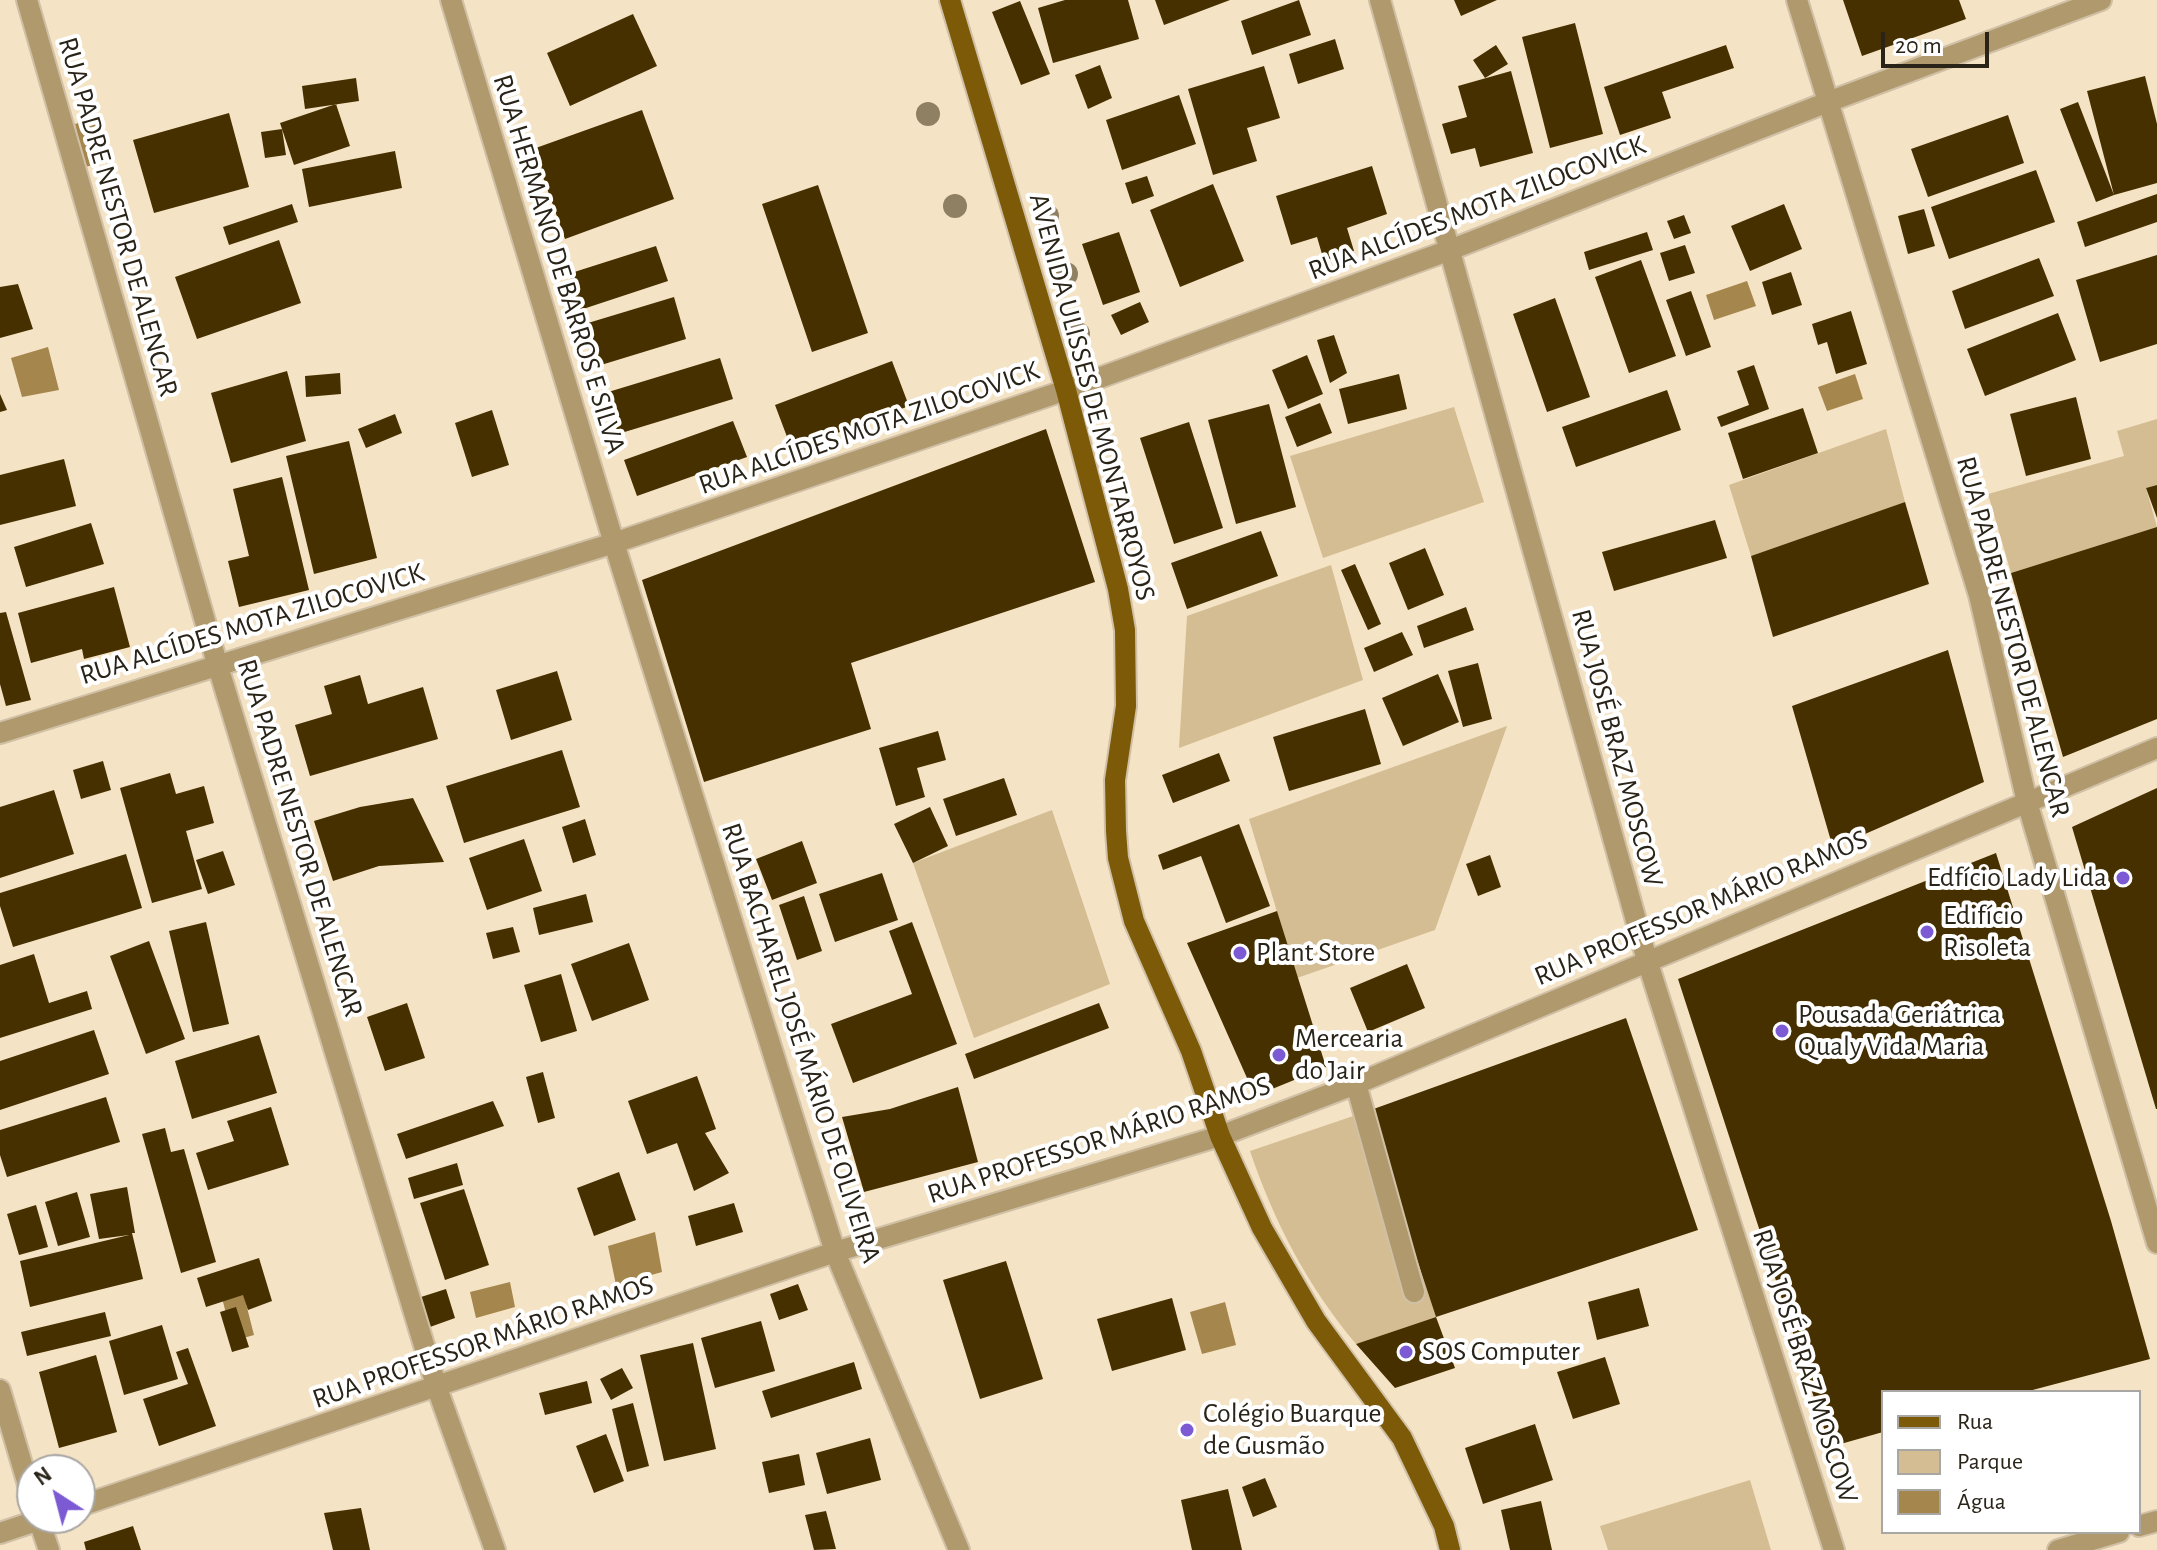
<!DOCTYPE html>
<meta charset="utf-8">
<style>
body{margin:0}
#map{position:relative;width:2157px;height:1550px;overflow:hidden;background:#f5e3c5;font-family:"Alegreya Sans",sans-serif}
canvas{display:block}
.legend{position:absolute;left:1881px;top:1390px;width:260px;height:144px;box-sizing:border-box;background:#fff;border:2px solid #a9a7a3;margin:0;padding:10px 14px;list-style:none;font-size:24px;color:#292318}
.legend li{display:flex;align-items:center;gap:16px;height:40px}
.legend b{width:40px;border:2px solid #a9a7a3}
.north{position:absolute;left:16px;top:1454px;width:80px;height:80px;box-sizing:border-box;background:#fff;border:2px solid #a9a7a3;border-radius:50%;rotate:324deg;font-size:22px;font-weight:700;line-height:32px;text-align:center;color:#292318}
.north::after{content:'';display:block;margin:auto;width:28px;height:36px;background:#7b5ad4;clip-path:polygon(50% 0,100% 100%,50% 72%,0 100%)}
.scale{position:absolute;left:1881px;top:32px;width:108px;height:36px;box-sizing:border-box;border:4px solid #292318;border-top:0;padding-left:10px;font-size:24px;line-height:28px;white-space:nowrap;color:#292318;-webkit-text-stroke:6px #fff;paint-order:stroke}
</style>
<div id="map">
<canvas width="2157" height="1550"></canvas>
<ul class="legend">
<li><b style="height:10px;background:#7d5a07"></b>Rua</li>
<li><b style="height:22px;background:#d4bd93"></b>Parque</li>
<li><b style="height:22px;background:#a5864c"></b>Água</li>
</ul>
<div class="north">N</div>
<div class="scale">20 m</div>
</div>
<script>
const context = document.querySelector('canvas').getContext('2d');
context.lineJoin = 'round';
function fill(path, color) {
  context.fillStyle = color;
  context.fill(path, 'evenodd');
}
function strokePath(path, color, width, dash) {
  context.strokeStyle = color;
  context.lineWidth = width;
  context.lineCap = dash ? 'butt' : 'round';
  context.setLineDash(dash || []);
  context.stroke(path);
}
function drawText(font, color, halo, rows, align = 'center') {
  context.font = font + ' "Alegreya Sans",sans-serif';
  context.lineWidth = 8;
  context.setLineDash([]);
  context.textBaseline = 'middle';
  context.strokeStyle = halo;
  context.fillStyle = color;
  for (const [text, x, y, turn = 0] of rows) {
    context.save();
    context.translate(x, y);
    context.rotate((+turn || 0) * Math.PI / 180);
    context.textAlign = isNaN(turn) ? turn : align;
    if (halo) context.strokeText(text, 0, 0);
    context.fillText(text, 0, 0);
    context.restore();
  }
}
const green = new Path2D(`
 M1454 407 1484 502 1323 558 1290 456Z
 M2157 419V485L2146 488 2157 527 2011 573 1988 494 2124 456 2117 431Z
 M1886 429 1905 502 1751 556 1729 485Z
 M1331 565 1363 680 1179 748 1187 616Z
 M1507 726 1435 930 1297 978 1249 819Z
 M1052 810 1110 984 974 1038 913 863Z
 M1368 1111 1436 1317 1356 1344C1308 1287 1274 1222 1250 1151Z
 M1750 1480 1771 1550H1608L1600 1526Z`);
const water = new Path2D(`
 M98 117 109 162 84 167 75 124Z
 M1747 281 1756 306 1714 320 1706 295Z
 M48 347 59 390 22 397 11 358Z
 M1855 374 1863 399 1827 411 1818 387Z
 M655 1232 662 1272 616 1285 608 1246Z
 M510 1282 515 1307 476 1318 470 1292Z
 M241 1284 254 1335 233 1341 220 1290Z
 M1225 1302 1236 1345 1202 1354 1190 1312Z`);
const building = new Path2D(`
 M1065 0H1128L1139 39 1053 63 1038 8Z
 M1155 0H1230L1164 25Z
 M1299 0 1311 35 1252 55 1241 21Z
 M1454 0H1497L1461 16Z
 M1843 0H1959L1966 19 1862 56Z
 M1020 1 1050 74 1021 85 992 12Z
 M633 14 657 66 570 106 547 53Z
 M1575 23 1603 134 1550 148 1522 37Z
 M1335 39 1344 69 1298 84 1289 54Z
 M1496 45 1508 64 1485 78 1473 60Z
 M1726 45 1734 68 1662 92 1671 118 1620 135 1604 87Z
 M1100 65 1112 98 1088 109 1075 75Z
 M1264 66 1280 118 1247 128 1257 161 1213 175 1188 89Z
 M1511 71 1533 153 1480 167 1475 148 1451 154 1442 124 1467 117 1458 86Z
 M2145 76 2157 124V183L2114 195 2087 91Z
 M356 78 359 101 305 109 302 86Z
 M1179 95 1196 144 1122 170 1106 120Z
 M2078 102 2114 195 2096 202 2060 109Z
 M336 104 350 146 294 165 280 123Z
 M642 110 674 199 565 239 533 149Z
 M229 113 249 187 154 213 133 140Z
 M2008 115 2024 163 1928 197 1911 149Z
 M282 129 286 155 265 158 261 132Z
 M395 151 402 188 309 207 302 169Z
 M1372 166 1387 214 1347 228 1354 251 1324 261 1317 237 1291 245 1276 196Z
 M2036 170 2055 222 1949 259 1931 207Z
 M1147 176 1154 196 1132 204 1125 183Z
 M1213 184 1244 261 1180 287 1150 210Z
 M818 185 868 333 812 352 762 204Z
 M2157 194V222L2085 247 2077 222Z
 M292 204 298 222 229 245 223 227Z
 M1784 204 1802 249 1750 271 1731 226Z
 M1924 209 1935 246 1908 254 1898 216Z
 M1684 215 1691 233 1674 239 1667 221Z
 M1119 232 1140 292 1103 305 1082 244Z
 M1647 232 1653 250 1589 270 1584 252Z
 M279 240 301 303 197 339 175 277Z
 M1685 245 1695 273 1669 281 1660 253Z
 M656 246 668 281 580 310 568 274Z
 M2157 255V344L2100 362 2076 280Z
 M2039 258 2054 296 1965 329 1952 291Z
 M1641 260 1676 356 1629 373 1595 277Z
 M1791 272 1802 305 1772 315 1762 282Z
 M18 284 33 329 0 338V287Z
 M1691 291 1711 347 1686 356 1666 300Z
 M674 297 686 339 601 365 588 323Z
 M1555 298 1590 397 1547 412 1513 314Z
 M1140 302 1149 322 1121 335 1111 315Z
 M1851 311 1867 364 1836 374 1827 342 1818 345 1812 324Z
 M2058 313 2076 360 1985 396 1967 349Z
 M1334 335 1347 373 1330 383 1317 340Z
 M1307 355 1323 394 1288 409 1272 370Z
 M720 358 733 399 618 434 605 393Z
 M892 361 909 406 792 450 775 405Z
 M1754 365 1769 409 1721 427 1717 417 1749 405 1737 371Z
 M287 371 306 441 231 463 211 393Z
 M340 373 341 394 306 397 305 376Z
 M1399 374 1407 409 1348 424 1339 389Z
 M1667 390 1681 430 1576 467 1562 427Z
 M0 394 7 410 0 412Z
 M2076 397 2091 459 2026 476 2010 414Z
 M1320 403 1332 433 1297 447 1285 417Z
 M1269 404 1296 507 1236 524 1208 420Z
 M1803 408 1818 453 1743 479 1728 433Z
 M492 410 509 465 472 477 455 423Z
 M395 414 402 433 366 448 358 429Z
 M733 421 747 457 637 496 624 460Z
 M1189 422 1223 528 1174 544 1140 438Z
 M1046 429 1095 582 851 663 871 729 704 782 642 580Z
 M349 441 377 558 314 574 286 456Z
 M64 459 76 506 0 525V475Z
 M282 477 309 590 239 607 228 561 249 556 233 489Z
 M2157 485V518L2146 488Z
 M1905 502 1929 584 1773 637 1751 556Z
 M1715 520 1727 558 1614 591 1602 552Z
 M91 523 104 564 26 587 14 547Z
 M2157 527V719L2063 757 2011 573Z
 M1261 531 1278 576 1187 609 1171 563Z
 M1425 548 1444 595 1408 610 1389 563Z
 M1355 564 1381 624 1368 630 1341 570Z
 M114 587 130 647 84 659 82 649 31 663 18 613Z
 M1466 607 1474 630 1424 648 1417 626Z
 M6 612 31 700 6 706 0 684V613Z
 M1402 632 1413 655 1374 672 1364 648Z
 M1948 650 1984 782 1833 848 1792 706Z
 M1478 663 1492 719 1463 727 1448 671Z
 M557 671 572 720 511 740 496 690Z
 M1438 674 1459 722 1403 746 1382 698Z
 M360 675 368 704 423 687 438 739 310 776 295 725 332 714 324 686Z
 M1365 709 1381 764 1289 791 1273 737Z
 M938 731 946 760 917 768 925 797 896 806 879 748Z
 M562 750 580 807 464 843 446 786Z
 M1219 753 1230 781 1173 803 1162 775Z
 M103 761 111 790 81 799 73 770Z
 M170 773 176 794 204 786 214 823 186 831 202 889 152 903 120 788Z
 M1004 778 1017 815 956 836 943 799Z
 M2157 788V1109H2156L2072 827Z
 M54 790 74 854 0 878V807Z
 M413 798 444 862 379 866 333 881 314 821 360 807Z
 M930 807 948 846 913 863 894 824Z
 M585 819 596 855 573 863 562 827Z
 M1239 824 1270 906 1226 923 1201 856 1163 870 1158 855Z
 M524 839 542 891 487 910 469 858Z
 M802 841 817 883 772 900 756 859Z
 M223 851 235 885 208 894 196 860Z
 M1996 853 2111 1221 2150 1359 2025 1392H1883V1432L1830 1447 1678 979Z
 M126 854 142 908 13 947 0 906V893Z
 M1490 855 1501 887 1478 896 1466 864Z
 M882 873 898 920 835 942 819 894Z
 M586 894 593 922 539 935 533 908Z
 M804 896 822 951 797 960 779 905Z
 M1277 911 1326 1067 1255 1096 1187 943Z
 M206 922 229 1024 193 1032 169 931Z
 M912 922 957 1044 853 1083 831 1024 912 994 889 931Z
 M513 927 520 952 493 959 486 933Z
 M149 941 185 1039 146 1054 110 956Z
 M629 943 649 1000 592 1021 571 964Z
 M34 954 49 1003 87 991 92 1009 0 1038V965Z
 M1407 964 1425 1008 1368 1032 1350 988Z
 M561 974 577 1031 541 1042 524 985Z
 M407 1003 425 1058 385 1071 367 1017Z
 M1099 1003 1109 1028 974 1079 965 1054Z
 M1626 1018 1698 1230 1436 1317 1455 1368 1395 1388 1356 1344 1436 1317 1368 1111Z
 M94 1030 109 1074 0 1110V1061Z
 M259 1035 277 1093 192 1119 175 1061Z
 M543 1072 555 1118 538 1123 526 1077Z
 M697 1076 716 1129 705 1133 729 1173 694 1191 677 1143 647 1154 628 1101Z
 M958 1087 978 1162 864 1192 842 1117 890 1109Z
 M106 1097 120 1142 7 1177 0 1155V1130Z
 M493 1101 504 1126 406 1159 397 1134Z
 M271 1107 289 1165 208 1190 196 1153 234 1141 227 1121Z
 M165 1128 171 1152 184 1149 216 1262 181 1273 142 1134Z
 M457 1163 463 1185 414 1199 408 1178Z
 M619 1172 636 1220 594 1236 577 1188Z
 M127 1187 135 1233H132L143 1279 30 1307 20 1261 129 1235 99 1239 90 1194Z
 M464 1189 489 1265 445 1280 420 1203Z
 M77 1192 90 1237 58 1246 45 1202Z
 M734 1203 743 1232 696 1246 688 1216Z
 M36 1205 48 1247 19 1255 7 1214Z
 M259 1258 272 1301 248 1310 243 1295 206 1307 197 1278Z
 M1006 1261 1043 1379 980 1399 943 1280Z
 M798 1284 808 1310 779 1320 770 1294Z
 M1639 1288 1649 1326 1597 1340 1588 1302Z
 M446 1289 455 1318 430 1327 421 1297Z
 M1172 1298 1186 1350 1112 1371 1097 1319Z
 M236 1307 249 1347 232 1352 220 1312Z
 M105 1312 111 1336 27 1356 21 1332Z
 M761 1321 775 1371 715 1388 701 1338Z
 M162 1325 178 1379 124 1395 109 1341Z
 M693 1343 716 1449 664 1461 640 1355Z
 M188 1348 216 1426 159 1446 143 1399 188 1384 176 1352Z
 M96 1355 117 1432 59 1448 39 1372Z
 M1605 1357 1620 1404 1573 1419 1557 1372Z
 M854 1362 862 1389 771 1418 762 1391Z
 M622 1368 633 1388 611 1400 600 1379Z
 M587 1381 592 1403 545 1415 539 1393Z
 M633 1403 649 1466 627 1472 612 1409Z
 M1535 1424 1553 1480 1483 1504 1465 1448Z
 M606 1434 624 1481 594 1493 576 1446Z
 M870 1438 881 1480 827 1494 816 1453Z
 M799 1454 805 1485 769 1493 762 1462Z
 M1265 1478 1277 1507 1253 1517 1242 1487Z
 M1228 1489 1242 1550H1192L1181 1500Z
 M1541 1501 1552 1550H1510L1501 1510Z
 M361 1508 370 1550H333L324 1513Z
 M826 1511 836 1549 814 1550 805 1515Z
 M133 1526 141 1550H86L84 1542Z`);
const minor = new Path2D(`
 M27 0 217 663 437 1388 495 1550
 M451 0 614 543 835 1252 959 1550
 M1380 0 1647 960 1834 1550
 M1797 0 1979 595 2027 802 2157 1243
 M0 733 614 543 1066 390 1450 250 1828 102 2101 0
 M1356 1084 1414 1292
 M0 1390 32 1498
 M80 1506 835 1252 1220 1136 1356 1084 2157 748
 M38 1518 49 1550
 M2139 1526 2157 1521
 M0 1533 45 1518
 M2058 1550 2119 1532`);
const major = new Path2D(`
 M950 0 1066 390 1118 589 1125 630 1126 706 1115 780 1116 831 1118 858 1134 921 1191 1051 1220 1136 1262 1228 1316 1321 1402 1438 1444 1526 1450 1550`);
const trees = [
 [928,114],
 [955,206],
 [1047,216],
 [1066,274],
 [1078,334]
];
const markers = [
 [2123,878,8,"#7b5ad4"],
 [1927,932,8,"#7b5ad4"],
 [1240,953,8,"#7b5ad4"],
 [1782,1031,8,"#7b5ad4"],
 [1279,1055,8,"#7b5ad4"],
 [1406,1352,8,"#7b5ad4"],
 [1187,1430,8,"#7b5ad4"]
];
const streetNames = [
 ["RUA ALCÍDES MOTA ZILOCOVICK",1477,208,-21],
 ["RUA PADRE NESTOR DE ALENCAR",118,217,74],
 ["RUA HERMANO DE BARROS E SILVA",559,264,73],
 ["AVENIDA ULISSES DE MONTARROYOS",1092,397,75],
 ["RUA ALCÍDES MOTA ZILOCOVICK",869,428,-19],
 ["RUA ALCÍDES MOTA ZILOCOVICK",252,624,-17],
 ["RUA PADRE NESTOR DE ALENCAR",2013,637,75],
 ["RUA JOSÉ BRAZ MOSCOW",1617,748,75],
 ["RUA PADRE NESTOR DE ALENCAR",300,838,73],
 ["RUA PROFESSOR MÁRIO RAMOS",1701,908,-23],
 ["RUA BACHAREL JOSÉ MÁRIO DE OLIVEIRA",801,1043,72],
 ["RUA PROFESSOR MÁRIO RAMOS",1099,1140,-18],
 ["RUA PROFESSOR MÁRIO RAMOS",483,1342,-19],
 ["RUA JOSÉ BRAZ MOSCOW",1805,1366,72]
];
const poiNames = [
 ["Edfício Lady Lida",2107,878,"right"],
 ["Edifício",1943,916],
 ["Risoleta",1943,948],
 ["Plant Store",1256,953],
 ["Pousada Geriátrica",1798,1015],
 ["Qualy Vida Maria",1798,1047],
 ["Mercearia",1295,1039],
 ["do Jair",1295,1071],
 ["SOS Computer",1422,1352],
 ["Colégio Buarque",1203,1414],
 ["de Gusmão",1203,1446]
];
fill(green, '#d4bd93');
fill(water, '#a5864c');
fill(building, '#463000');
strokePath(minor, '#d0c0a6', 24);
strokePath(major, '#d0c0a6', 24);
strokePath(minor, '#b1996e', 20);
strokePath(major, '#7d5a07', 20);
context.fillStyle = '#8f7f63';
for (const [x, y] of trees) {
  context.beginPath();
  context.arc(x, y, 12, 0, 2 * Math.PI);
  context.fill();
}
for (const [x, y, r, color] of markers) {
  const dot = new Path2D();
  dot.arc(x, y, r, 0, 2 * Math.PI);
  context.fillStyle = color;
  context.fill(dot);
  strokePath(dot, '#fff', 3);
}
drawText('28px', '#292318', '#fff', streetNames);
drawText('28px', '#292318', '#fff', poiNames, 'left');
</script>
